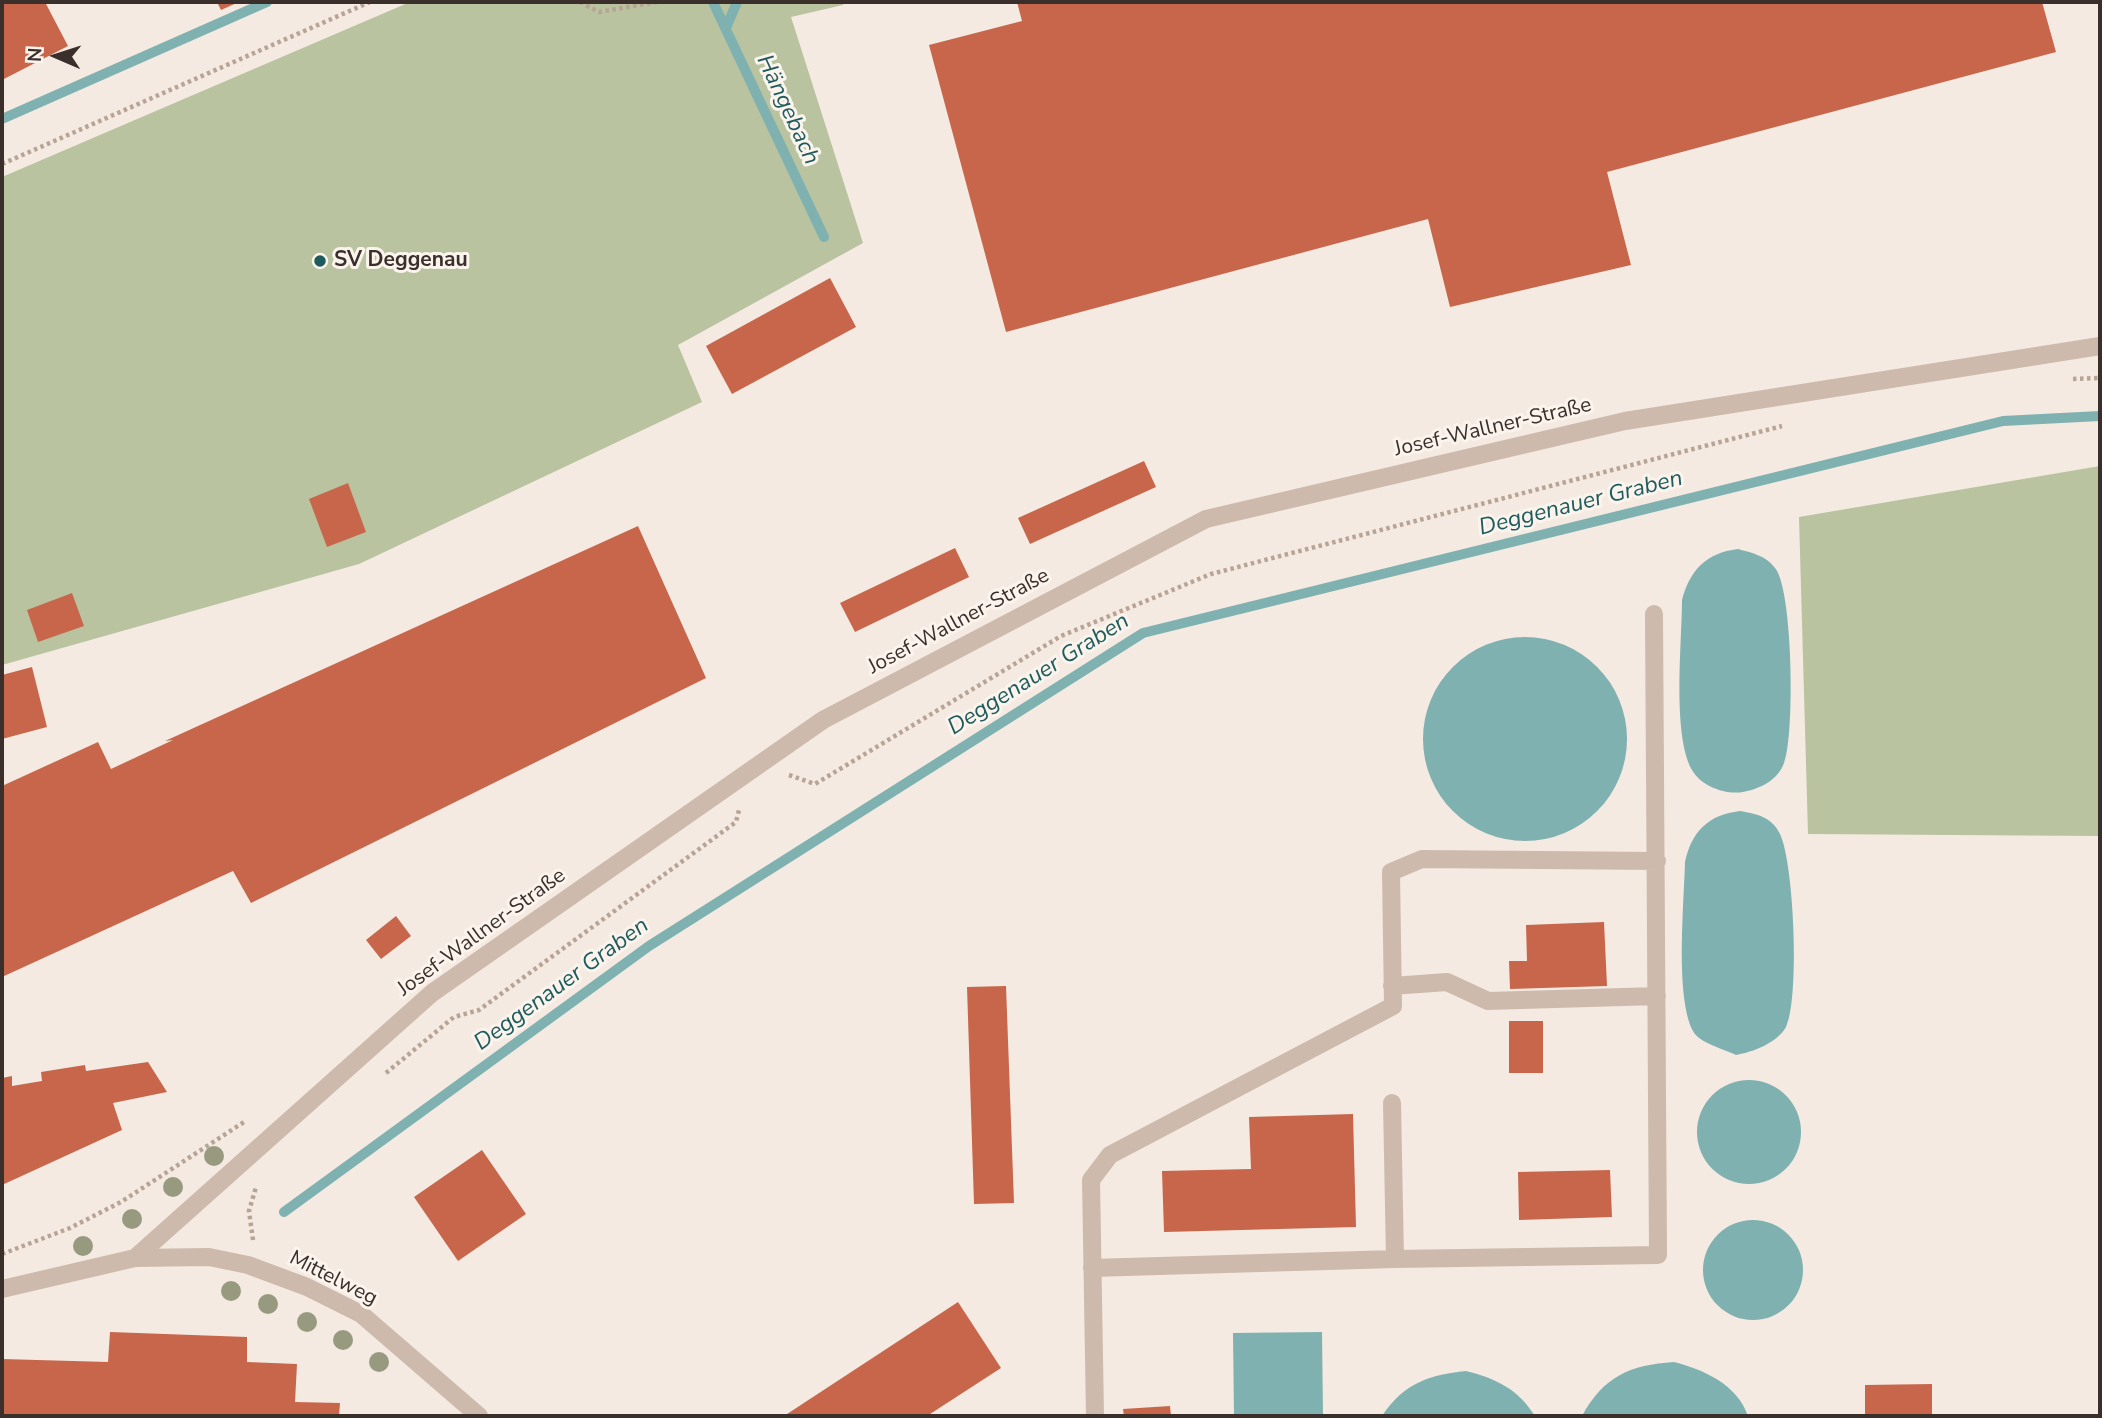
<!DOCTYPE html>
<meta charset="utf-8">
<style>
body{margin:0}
#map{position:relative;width:2102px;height:1418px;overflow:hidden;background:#f4eae1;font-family:"Nunito Sans",sans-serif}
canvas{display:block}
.frame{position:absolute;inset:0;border:4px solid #3a2f2b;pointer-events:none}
.north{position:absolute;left:21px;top:21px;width:70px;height:70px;-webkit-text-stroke:5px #fbf4ed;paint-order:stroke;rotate:273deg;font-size:19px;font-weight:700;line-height:28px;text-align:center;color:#3a2f2b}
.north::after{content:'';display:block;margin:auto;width:24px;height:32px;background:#3a2f2b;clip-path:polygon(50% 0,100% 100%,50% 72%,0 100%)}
</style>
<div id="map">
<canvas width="2102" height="1418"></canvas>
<div class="frame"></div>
<div class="north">N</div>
</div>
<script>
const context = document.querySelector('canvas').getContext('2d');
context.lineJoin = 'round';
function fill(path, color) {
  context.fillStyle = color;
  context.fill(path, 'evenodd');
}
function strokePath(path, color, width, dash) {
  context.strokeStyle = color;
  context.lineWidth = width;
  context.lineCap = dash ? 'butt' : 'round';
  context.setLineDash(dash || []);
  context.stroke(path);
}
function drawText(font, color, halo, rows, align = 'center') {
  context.font = font + ' "Nunito Sans",sans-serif';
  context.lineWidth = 6;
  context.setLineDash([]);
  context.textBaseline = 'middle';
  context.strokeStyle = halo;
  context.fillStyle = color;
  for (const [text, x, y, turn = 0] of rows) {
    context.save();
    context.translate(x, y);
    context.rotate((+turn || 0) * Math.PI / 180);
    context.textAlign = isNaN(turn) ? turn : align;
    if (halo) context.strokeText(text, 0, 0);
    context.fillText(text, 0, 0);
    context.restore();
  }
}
const green = new Path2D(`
 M410 2H845L843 5 791 17 863 243 678 345 702 402 359 564 2 665V177Z
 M2100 466V836L1808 834 1799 517Z`);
const water = new Path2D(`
 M1738 549C1752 553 1765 555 1775 568 1793 589 1795 736 1784 763 1778 780 1760 789 1743 792 1725 795 1701 786 1692 770 1672 734 1682 642 1682 600 1690 570 1706 553 1738 549Z
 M1423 739a102 102 0 1 1 204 0a102 102 0 1 1-204 0Z
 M1740 811C1757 814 1772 817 1780 834 1794 863 1800 999 1786 1027 1777 1043 1753 1052 1736 1055 1724 1049 1699 1043 1693 1031 1675 996 1684 904 1685 862 1692 831 1708 815 1740 811Z
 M1697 1132a52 52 0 1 1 104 0a52 52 0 1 1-104 0Z
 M1703 1270a50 50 0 1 1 100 0a50 50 0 1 1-100 0Z
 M1322 1332 1323 1416H1234L1233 1333Z
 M1674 1362C1704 1370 1737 1384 1748 1416H1582C1604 1376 1630 1365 1674 1362Z
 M1466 1371C1497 1379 1518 1389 1535 1416H1382C1404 1383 1429 1375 1466 1371Z`);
const stream = new Path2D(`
 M713 2 824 237
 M726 28 737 2
 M2 119 267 2
 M284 1212 649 946 1143 633 2003 421 2100 416`);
const building = new Path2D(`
 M2 2H45L68 46 2 80Z
 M217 2H239L221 10Z
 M1017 2H2042L2056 52 1607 172 1631 265 1450 307 1428 219 1006 332 929 45 1022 21Z
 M830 278 856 327 732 394 706 346Z
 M1144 461 1156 487 1030 544 1018 518Z
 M348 483 366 532 327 547 309 499Z
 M638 526 706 678 251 903 233 871 2 977V786L98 742 111 769 173 740 165 741Z
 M955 548 969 577 855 632 840 603Z
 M72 593 84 626 38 642 27 610Z
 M32 667 47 727 2 739V675Z
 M396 916 411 936 381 959 366 940Z
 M1604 922 1607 986 1510 989 1509 961H1527L1526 925Z
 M1006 986 1014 1203 974 1204 967 987Z
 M1509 1021H1543V1073H1509Z
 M148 1062 167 1092 113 1103 122 1130 2 1185V1078L12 1076V1086L42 1081 41 1072 85 1065 86 1071Z
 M1353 1114 1356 1227 1164 1232 1162 1171 1251 1169 1249 1117Z
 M482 1150 526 1214 458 1261 414 1197Z
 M1610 1170 1612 1217 1519 1220 1518 1172Z
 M958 1302 1001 1368 927 1416H784Z
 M110 1332 247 1337V1362L297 1364 295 1402 340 1403 339 1416H2V1359L108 1362Z
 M1932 1384V1416H1865V1385Z
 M1170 1406 1171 1416H1124L1123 1409Z`);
const path = new Path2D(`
 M580 2 599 12 657 2
 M2 164 370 2
 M2073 379 2100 378
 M789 775 815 784 1061 636 1211 574 1782 426
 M386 1073 454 1017 479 1010 736 822 739 810
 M253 1240 249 1211 256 1187
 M2 1254 70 1228 121 1202 244 1122`);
const minor = new Path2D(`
 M1392 986 1447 982 1488 1001 1657 996
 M1392 1103 1395 1259
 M135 1258 209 1257 248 1265 307 1287 361 1314 479 1416
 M1092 1268 1395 1259 1658 1255 1654 614
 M2 1289 135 1258 432 993 823 720 1206 519 1625 421 2100 346
 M1095 1416 1091 1180 1110 1155 1393 1006 1391 872 1422 859 1657 861`);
const trees = [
 [214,1156],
 [173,1187],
 [132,1219],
 [83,1246],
 [231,1291],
 [268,1304],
 [307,1322],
 [343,1340],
 [379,1362]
];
const markers = [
 [320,261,7,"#1f5b5d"]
];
const poiNames = [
 ["SV Deggenau",334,261]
];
const streetNames = [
 ["Josef-Wallner-Straße",1493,428,-13],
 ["Josef-Wallner-Straße",959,622,-28],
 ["Josef-Wallner-Straße",482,933,-36],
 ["Mittelweg",333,1279,27]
];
const waterNames = [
 ["Hängebach",787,110,65],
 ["Deggenauer Graben",1581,504,-14],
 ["Deggenauer Graben",1039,675,-32],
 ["Deggenauer Graben",562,985,-36]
];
fill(green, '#b9c3a0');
fill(water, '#7fb1b1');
strokePath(stream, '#7fb1b1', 10);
fill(building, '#c7664b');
strokePath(path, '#b8a496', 4.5, [3.5, 3.5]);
strokePath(minor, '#cdbaac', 18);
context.fillStyle = '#979a7f';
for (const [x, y] of trees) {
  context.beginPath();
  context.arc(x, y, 10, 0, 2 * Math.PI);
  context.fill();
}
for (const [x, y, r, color] of markers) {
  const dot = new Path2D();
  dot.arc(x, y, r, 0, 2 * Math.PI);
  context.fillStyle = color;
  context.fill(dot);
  strokePath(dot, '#fbf4ed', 2.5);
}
drawText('bold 21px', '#3a2f2b', '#fbf4ed', poiNames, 'left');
drawText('21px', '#3a2f2b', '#fbf4ed', streetNames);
drawText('italic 23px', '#1f5b5d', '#fbf4ed', waterNames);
</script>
